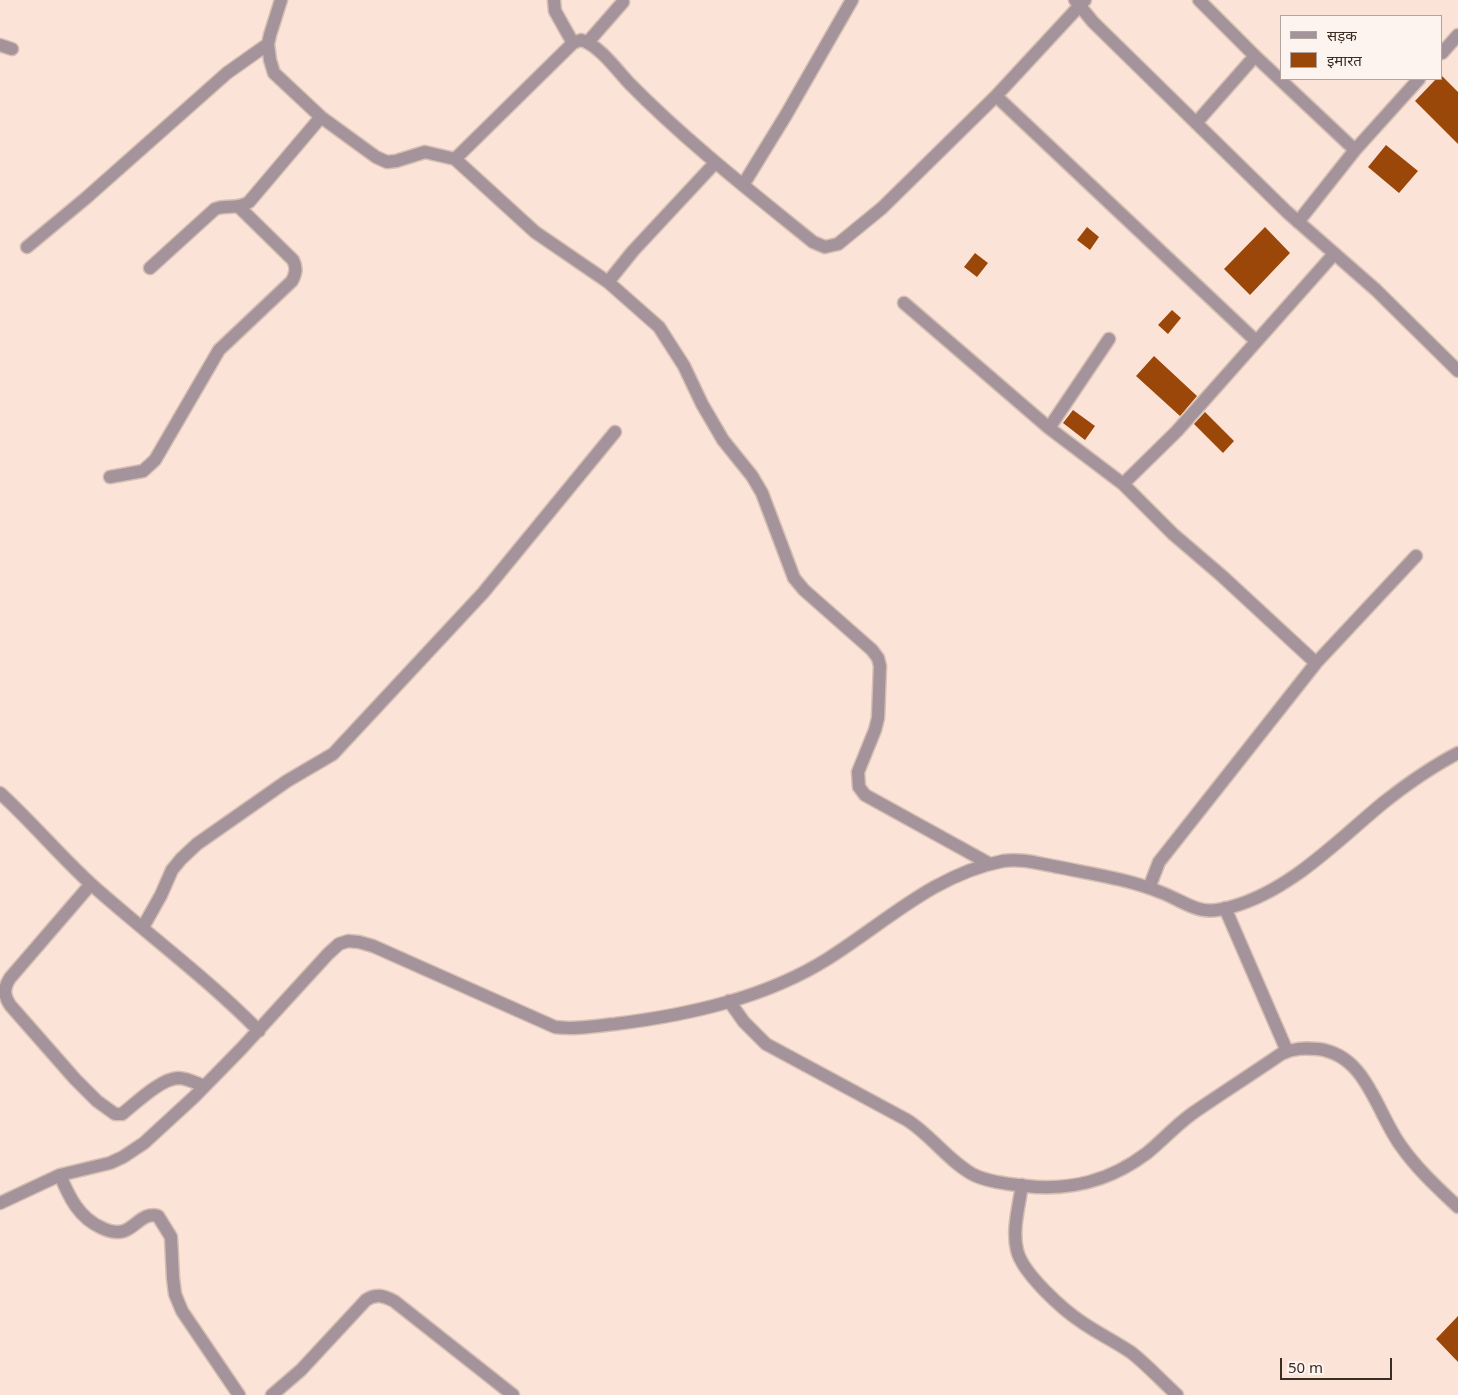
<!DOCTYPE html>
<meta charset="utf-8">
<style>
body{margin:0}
#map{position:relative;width:1458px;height:1395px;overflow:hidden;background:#fce3d7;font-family:"Noto Sans","Noto Sans Devanagari",sans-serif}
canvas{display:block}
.legend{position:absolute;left:1280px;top:15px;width:162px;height:65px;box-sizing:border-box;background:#fdf4f0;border:1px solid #afa49e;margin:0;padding:6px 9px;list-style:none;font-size:15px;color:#3b2c24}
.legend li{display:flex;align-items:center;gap:10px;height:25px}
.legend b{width:25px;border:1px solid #afa49e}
.scale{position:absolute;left:1280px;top:1358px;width:112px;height:22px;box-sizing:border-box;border:2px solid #3b2c24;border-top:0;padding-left:6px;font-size:15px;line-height:18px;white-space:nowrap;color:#3b2c24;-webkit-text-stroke:4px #fdf4f0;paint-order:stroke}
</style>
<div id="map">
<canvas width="1458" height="1395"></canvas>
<ul class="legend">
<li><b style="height:6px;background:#a5939b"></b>सड़क</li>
<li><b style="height:14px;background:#9b4709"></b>इमारत</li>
</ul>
<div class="scale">50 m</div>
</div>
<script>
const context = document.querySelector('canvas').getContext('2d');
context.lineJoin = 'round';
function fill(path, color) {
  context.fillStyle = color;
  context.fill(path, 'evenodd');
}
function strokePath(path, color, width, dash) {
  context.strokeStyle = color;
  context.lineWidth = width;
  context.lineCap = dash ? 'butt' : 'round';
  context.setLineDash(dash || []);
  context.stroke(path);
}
const building = new Path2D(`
 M1442 76 1458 92V144L1415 101 1436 79H1442Z
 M1386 145 1418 171 1399 193 1368 167Z
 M1087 227 1099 237 1090 250 1077 240Z
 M1265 227 1290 253 1250 295 1224 269Z
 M975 253 988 263 977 277 964 267Z
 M1172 310 1181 318 1168 334 1158 325Z
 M1154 356 1197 396 1180 416 1136 376Z
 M1073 410 1095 426 1085 440 1063 423Z
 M1205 412 1234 441 1223 453 1194 424Z
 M1458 1316V1362L1436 1339Z`);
const street = new Path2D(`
 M281 0 270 35 268 44 270 60 274 73 321 117 376 157 387 162 396 161 425 152 455 159 535 232 608 282 659 327 684 366 702 404 723 440 752 476 762 493 794 578 804 590 872 650 878 658 880 666 878 718 875 730 858 772 859 787 865 795 990 864
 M554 0 555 11 573 43
 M1075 0 1093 22 1287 212 1376 290 1458 371
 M1199 0 1255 56 1355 150
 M588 42 623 2
 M0 45 12 49
 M1442 53 1458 35
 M996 96 1256 341
 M1196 123 1255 56
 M455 159 573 43 581 40C599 45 616 69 629 83 686 141 750 191 813 242L825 247 838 244 882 208 996 96 1085 0
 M743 185 786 115 852 0
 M1298 222 1355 150 1419 79
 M27 247 86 198 227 73 268 44
 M150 268 215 209C226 204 238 210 249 202L321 117
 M608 282 633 251 715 163
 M904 303 1049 428 1123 484 1173 534 1222 576 1316 663
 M1049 428 1109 339
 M110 477 143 471 155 460 219 350 292 281C296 273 297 268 293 260L239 207
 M1123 484 1177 431 1334 254
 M0 793C32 822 60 856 92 885 147 934 207 978 259 1031
 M91 884 10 978C3 989 4 995 10 1005L75 1079 97 1101 115 1114H122C136 1103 160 1079 178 1078 187 1078 196 1083 204 1086
 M1149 888 1159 862 1316 663 1416 556
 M1225 908 1287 1051
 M143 927 161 895 172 870 181 859 197 844 287 781 333 754 483 593 615 432
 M729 1001 744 1022 766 1044 907 1120C931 1135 948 1161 974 1175 989 1182 1009 1184 1026 1186 1071 1191 1110 1181 1147 1153 1163 1140 1176 1125 1193 1113 1222 1093 1252 1074 1281 1054 1294 1048 1304 1048 1318 1049 1367 1055 1376 1112 1401 1146 1417 1169 1438 1188 1458 1207
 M60 1175C69 1197 79 1218 102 1228 108 1231 117 1233 124 1231 137 1226 143 1212 158 1216L171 1237 173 1278 175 1294 182 1311 239 1395
 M1022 1185C1019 1206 1012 1230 1017 1250 1022 1273 1063 1310 1083 1323 1099 1334 1116 1342 1132 1353 1148 1366 1162 1381 1177 1395
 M0 1203 60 1175 110 1163 123 1157 144 1143 194 1097 242 1048 328 954 339 944 348 941 359 942 373 946 555 1027C575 1030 595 1026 615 1024 688 1015 766 998 829 958 886 922 935 874 1003 861 1021 858 1040 864 1058 867 1092 874 1128 879 1160 892 1189 903 1197 917 1231 907 1290 891 1337 841 1383 803 1407 784 1431 767 1458 753
 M272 1395 301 1370 366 1300C376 1293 384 1296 394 1301L513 1395`);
fill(building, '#9b4709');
strokePath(street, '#d5beb3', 15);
strokePath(street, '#a5939b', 12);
</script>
